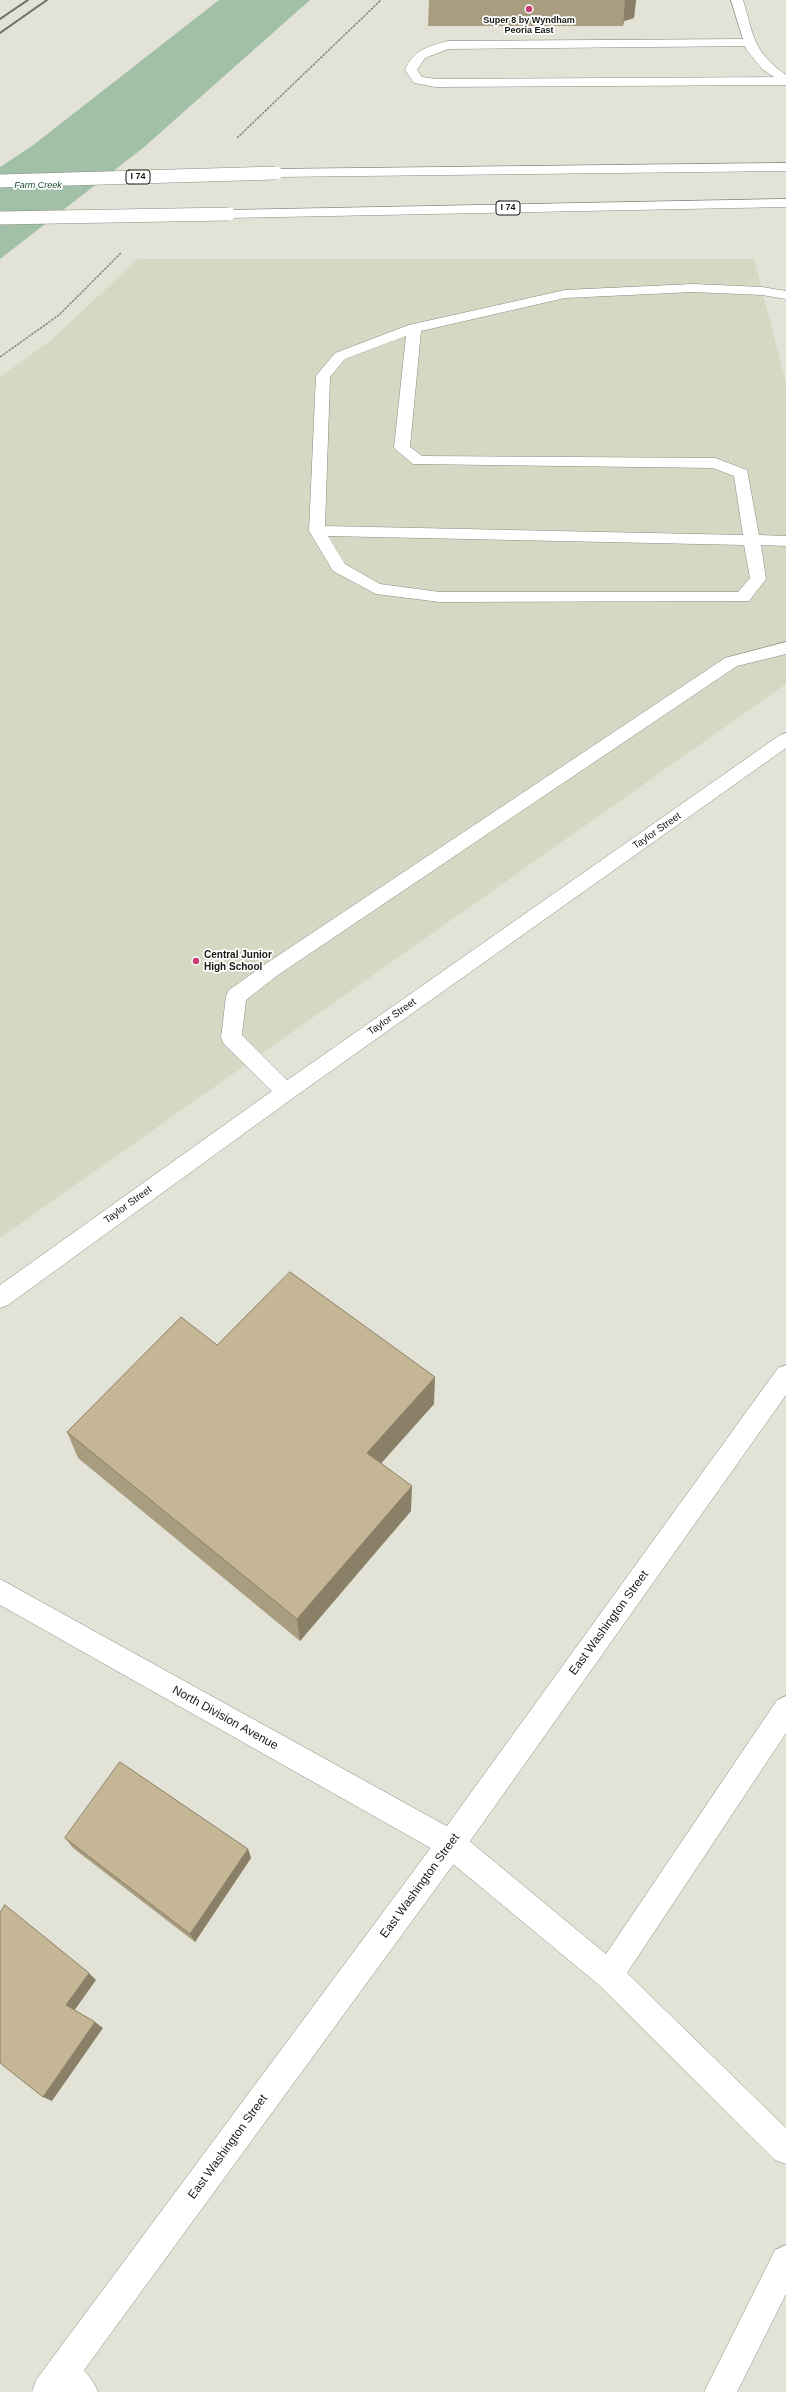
<!DOCTYPE html>
<style>
body{margin:0}
canvas{display:block;background:#e2e2d6}
</style>
<canvas width="786" height="2392"></canvas>
<script>
const context = document.querySelector('canvas').getContext('2d');
context.lineJoin = 'round';
function fill(path, color) {
  context.fillStyle = color;
  context.fill(path, 'evenodd');
}
function strokePath(path, color, width, dash) {
  context.strokeStyle = color;
  context.lineWidth = width;
  context.lineCap = dash ? 'butt' : 'round';
  context.setLineDash(dash || []);
  context.stroke(path);
}
function drawText(font, color, halo, rows, align = 'center') {
  context.font = font + ' Helvetica,sans-serif';
  context.lineWidth = 3.5;
  context.setLineDash([]);
  context.textBaseline = 'middle';
  context.strokeStyle = halo;
  context.fillStyle = color;
  for (const [text, x, y, turn = 0] of rows) {
    context.save();
    context.translate(x, y);
    context.rotate((+turn || 0) * Math.PI / 180);
    context.textAlign = isNaN(turn) ? turn : align;
    if (halo) context.strokeText(text, 0, 0);
    context.fillText(text, 0, 0);
    context.restore();
  }
}
const built = new Path2D(`
 M138 259H754L786 383V684L0 1238V377L50 341Z`);
const water = new Path2D(`
 M219 0H310L143 148 0 259V167L32 146Z`);
const path = new Path2D(`
 M237 138 381 0
 M0 357 59 315 121 253`);
const service = new Path2D(`
 M750 39 754 40 756 43 754 46 448 49 425 58 417 70 422 77 436 79 786 77V85L436 87 414 83 405 70C413 50 429 46 448 41Z
 M693 284 762 287 786 291V299L762 295 693 292 565 298 421 331 410 447 422 456 715 458 747 470 759 535 786 536V546L761 545 766 579 749 601 440 602 376 594 333 571 309 531 316 376 335 353 409 325 565 290ZM406 336 394 448 413 464 713 468 734 476 743 535 325 526 330 377 345 359ZM328 536 744 545 750 578 738 592H440L380 584 345 564Z
 M786 642V654L737 666 278 975 246 1000 242 1035 293 1086 297 1092 293 1098 286 1100 279 1098 224 1044 221 1038 226 996 229 990 264 965 725 658Z
 M786 1696V1733L627 1973 786 2128V2164L775 2160 599 1985 441 1854 437 1844 441 1834 451 1830 461 1834 606 1954 777 1700Z
 M786 2245V2294L737 2392H704L775 2250Z
 M62 2356C79 2363 91 2375 98 2392H59L51 2383 46 2372 51 2361Z`);
const minor = new Path2D(`
 M731 0H743C754 37 753 51 786 75V85L762 69 746 49Z
 M786 733V748L293 1098 8 1305 0 1308V1285L279 1086 780 735Z
 M0 1579 461 1834 465 1844 461 1854 451 1858 441 1854 0 1605Z`);
const secondary = new Path2D(`
 M786 1365V1395L461 1854 68 2392H32L36 2380 441 1834 778 1368Z`);
const motorway = new Path2D(`
 M786 163V171L276 177 270 173 276 169Z
 M786 199V207L229 218 222 214 229 210Z`);
const rail = new Path2D(`
 M0 19 28 0
 M0 33 47 0`);
const motorwayBridge = new Path2D(`
 M0 181 276 173
 M0 218 229 214`);
const wall = new Path2D(`
 M429 0H636L634 18 624 21 623 26H428Z
 M434 1404 381 1463 411 1511 300 1641 78 1458 67 1432Z
 M65 1838 248 1849 251 1858 195 1942 73 1848Z`);
const shadedWall = new Path2D(`
 M625 0H636L634 18 624 21 623 26Z
 M435 1377 434 1404 368 1478 367 1453Z
 M412 1486 411 1511 300 1641 297 1619Z
 M248 1849 251 1858 195 1942 190 1934Z
 M89 1973 96 1980 74 2011 66 2005Z
 M95 2022 103 2028 52 2101 43 2097Z`);
const building = new Path2D(`
 M290 1272 435 1377 367 1453 412 1486 297 1619 67 1432 181 1317 217 1345Z
 M120 1762 248 1849 190 1934 65 1838Z
 M5 1905 89 1973 66 2005 95 2022 43 2097 0 2063V1913Z`);
const markers = [
 [529,9,4,"#c93e72"],
 [196,961,4,"#c93e72"]
];
const farPoinames = [
 ["Super 8 by Wyndham",529,21],
 ["Peoria East",529,31]
];
const shields = [
 [138,177,24],
 [508,208,24]
];
const shieldNames = [
 ["I 74",138,177],
 ["I 74",508,208]
];
const farWaternames = [
 ["Farm Creek",38,185]
];
const streetNames = [
 ["Taylor Street",657,831,-35],
 ["Taylor Street",392,1017,-35],
 ["Taylor Street",128,1205,-36]
];
const poiNames = [
 ["Central Junior",204,955],
 ["High School",204,967]
];
const nearStreetnames = [
 ["East Washington Street",609,1623,-54],
 ["North Division Avenue",225,1718,29],
 ["East Washington Street",420,1886,-54],
 ["East Washington Street",228,2147,-54]
];
fill(built, '#d7d8c4');
fill(water, '#a1c0a7');
strokePath(service, '#8a8b80', 1);
strokePath(minor, '#8a8b80', 1);
strokePath(secondary, '#8a8b80', 1);
strokePath(motorway, '#8a8b80', 1);
strokePath(path, '#87877f', 1.5, [2.5, 1]);
fill(service, '#fff');
fill(minor, '#fff');
fill(secondary, '#fff');
fill(motorway, '#fff');
strokePath(rail, '#707068', 2);
strokePath(motorwayBridge, '#8a8b80', 14, []);
strokePath(motorwayBridge, '#fff', 13);
fill(wall, '#a99d80');
fill(shadedWall, '#8a8068');
fill(building, '#c5b795');
strokePath(building, '#8a8068', 1);
for (const [x, y, r, color] of markers) {
  const dot = new Path2D();
  dot.arc(x, y, r, 0, 2 * Math.PI);
  context.fillStyle = color;
  context.fill(dot);
  strokePath(dot, '#fff', 1.5);
}
drawText('bold 9px', '#171713', '#fff', farPoinames);
for (const [x, y, w] of shields) {
  const box = new Path2D();
  box.roundRect(x - w / 2, y - 7, w, 14, 3);
  context.fillStyle = '#fff';
  context.fill(box);
  strokePath(box, '#171713', 1);
}
drawText('bold 9px', '#171713', null, shieldNames);
drawText('italic 9px', '#164928', '#fff', farWaternames);
drawText('10px', '#171713', '#fff', streetNames);
drawText('bold 10px', '#171713', '#fff', poiNames, 'left');
drawText('12px', '#171713', '#fff', nearStreetnames);
</script>
